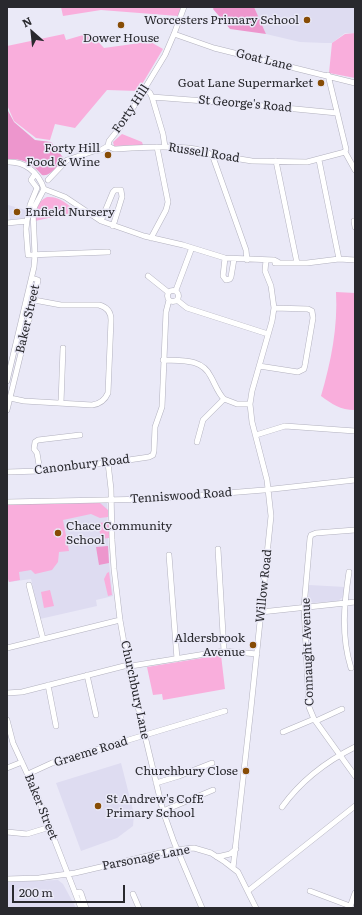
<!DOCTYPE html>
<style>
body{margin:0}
#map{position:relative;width:362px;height:915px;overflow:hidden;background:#eae9f7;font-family:Literata,serif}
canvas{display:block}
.frame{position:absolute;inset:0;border:8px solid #29292e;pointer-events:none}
.north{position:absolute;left:12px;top:12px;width:40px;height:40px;-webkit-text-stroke:3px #eae9f7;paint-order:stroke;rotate:333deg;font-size:11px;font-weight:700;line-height:16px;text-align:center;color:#29292e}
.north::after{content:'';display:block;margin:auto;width:14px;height:18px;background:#29292e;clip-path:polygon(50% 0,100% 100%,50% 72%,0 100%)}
.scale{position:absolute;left:12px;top:885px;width:113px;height:18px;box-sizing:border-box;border:2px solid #29292e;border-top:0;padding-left:5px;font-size:12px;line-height:14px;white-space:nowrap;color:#29292e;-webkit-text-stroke:3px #eae9f7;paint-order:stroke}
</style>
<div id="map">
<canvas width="362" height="915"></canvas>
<div class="frame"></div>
<div class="north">N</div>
<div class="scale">200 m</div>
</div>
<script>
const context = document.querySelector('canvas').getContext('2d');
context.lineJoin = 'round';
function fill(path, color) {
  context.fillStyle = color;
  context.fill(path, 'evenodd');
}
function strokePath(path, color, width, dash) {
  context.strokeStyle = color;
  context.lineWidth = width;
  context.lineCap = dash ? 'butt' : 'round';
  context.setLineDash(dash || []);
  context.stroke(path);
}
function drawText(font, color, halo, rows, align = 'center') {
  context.font = font + ' Literata,serif';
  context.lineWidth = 3;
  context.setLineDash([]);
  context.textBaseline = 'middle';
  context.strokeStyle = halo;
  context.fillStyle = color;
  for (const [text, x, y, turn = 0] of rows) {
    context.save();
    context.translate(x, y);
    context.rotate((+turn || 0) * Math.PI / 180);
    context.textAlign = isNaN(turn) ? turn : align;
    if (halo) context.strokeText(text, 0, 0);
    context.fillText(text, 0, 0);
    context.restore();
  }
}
const built = new Path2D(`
 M254 7H355V33H345L332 43H325L300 42 266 34Z
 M8 205 26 210 25 218 10 220Z
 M7 502H107L109 563 113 596 96 600 97 606 40 619 31 579 9 582 7 576Z
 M309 585 345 587 343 597 338 601 313 603 308 599Z
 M121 763 134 814 133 826 117 838 81 851 56 783Z
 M58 880 63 884 76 908H7V882Z`);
const green = new Path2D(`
 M61 7H181L178 16 101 10 63 16Z
 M90 33 104 48 140 43 147 40 163 49 138 91 107 90 75 128 55 124 50 140 36 138 14 121 7 105V46L64 34 66 40Z
 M355 33V78L329 73 332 43 345 34Z
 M122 134 142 142 143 145 114 146 113 142Z
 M47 197C59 196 68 204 76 212L35 221C34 210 37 202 47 197Z
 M336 292 355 293V410C340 410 332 404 321 396 331 362 338 327 336 292Z
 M100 503 108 510V517L100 518 91 514 63 520 69 551 59 552 58 562 52 570 35 574 31 570 19 572 20 580 9 582 7 576V504Z
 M109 522V538L101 539 98 523Z
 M109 572 112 595 108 596 104 579 107 573Z
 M50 590 54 606 44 608 41 592Z
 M221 655 225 689 163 700 162 694 153 695 147 667Z`);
const forest = new Path2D(`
 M214 7H254L266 34 230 29 213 9Z
 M7 109 14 122 35 140 51 142 65 160C56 164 52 177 42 175 32 163 23 158 7 159Z
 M108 546 109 563 99 565 96 547Z`);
const minor = new Path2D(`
 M174 34 214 48 355 83
 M145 89 150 93 152 97 163 134 165 147
 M152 97 244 104 337 113
 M108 146 114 149C132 148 204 142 213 157L221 156 252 161 307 162 345 152 346 149 328 75
 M108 146 109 141 125 121 165 55 174 34 184 7
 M345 152 355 170
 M213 157 246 250 247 260
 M319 160 339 259
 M276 161 297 263
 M7 162C25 161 38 172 44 189
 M35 174 31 180 37 188 30 205 27 221 26 229 28 255 108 252
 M48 180 67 160 94 151 101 150 108 146
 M44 189 65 197 101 221 144 236 183 245 225 258 274 260 278 262
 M101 221 113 192 115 190H121L122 197 113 226
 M354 221 355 227
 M7 223 27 221
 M151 238 166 210 168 202 157 147
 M225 258 223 276 226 280 230 279 231 277 234 259
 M275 263H307L339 259 355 260
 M148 276 168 292
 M176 290 191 250
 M167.5 296a5.5 5.5 0 1 1 11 0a5.5 5.5 0 1 1-11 0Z
 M177 300 187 308 268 334
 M163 360C181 361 202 358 211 377 215 384 218 393 224 399L237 404H250
 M259 366 298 372 304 369 305 365 313 318 312 311 308 309 274 308
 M7 381 34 267 35 255 33 212 35 206 44 189
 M10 398 24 401 92 405C100 404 105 400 108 393L111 320C111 312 107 307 99 305H61L34 300
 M61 403 63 348
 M7 410 34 300 38 280 32 278
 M256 435 285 426 355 431
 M197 442 203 420 224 399
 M108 463 111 489 112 540 114 569 120 620 128 665 163 811 174 842 202 908
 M40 471 37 453 34 449 35 442 38 440 80 435
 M7 472 40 471 105 463H108L149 457 153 455 154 451 155 427 162 407 166 312 169 300
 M7 502 152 499 264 490 355 480
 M355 530 316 533 311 535 310 538 304 607 309 707 314 719 355 776
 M218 549 224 651
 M169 555 177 659
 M349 572C344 604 341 636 351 668
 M29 585 43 639
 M261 612 355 602
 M7 648 120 620
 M87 675 96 715
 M48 685 56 726
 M7 693 22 692 128 665 131 666 224 651 257 654
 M7 720 13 743 37 795 81 908
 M316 721 342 709
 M283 732 314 719
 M7 768 22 762
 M28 774 52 763 225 711
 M156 783 179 776 212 763
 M282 807C300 782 327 761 355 747
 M163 811 213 790
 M7 832 27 834 50 827
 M217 857 230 854 236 849
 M233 868 251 708 271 516 267 480 252 422 250 404 252 391 272 321 274 308 271 286 265 271 266 260
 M7 879 39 878 75 873 173 850 194 848 211 853 225 862 238 872 256 908
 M248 891 355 806
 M310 891 350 906
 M75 893 80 892 81 893 86 908
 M133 894 139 908
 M350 907 355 893`);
const markers = [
 [307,20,4,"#874c05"],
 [121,25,4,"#874c05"],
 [321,83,4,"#874c05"],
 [108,155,4,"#874c05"],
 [17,212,4,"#874c05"],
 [58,533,4,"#874c05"],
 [253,645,4,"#874c05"],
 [246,771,4,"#874c05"],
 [98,806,4,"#874c05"]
];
const poiNames = [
 ["Worcesters Primary School",299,20],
 ["Dower House",121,38,"center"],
 ["Goat Lane Supermarket",313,83],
 ["Forty Hill",100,148],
 ["Food & Wine",100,162],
 ["Enfield Nursery",25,212,"left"],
 ["Chace Community",66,526,"left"],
 ["School",66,540,"left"],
 ["Aldersbrook",245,638],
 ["Avenue",245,652],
 ["Churchbury Close",238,771],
 ["St Andrew's CofE",106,799,"left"],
 ["Primary School",106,813,"left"]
];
const streetNames = [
 ["Goat Lane",264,60,14],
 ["St George's Road",245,104,5],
 ["Forty Hill",131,109,-56],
 ["Russell Road",204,153,9],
 ["Baker Street",28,319,-77],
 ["Canonbury Road",82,465,-7],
 ["Tenniswood Road",181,496,-4],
 ["Willow Road",264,586,-84],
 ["Connaught Avenue",308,652,-92],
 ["Churchbury Lane",135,690,78],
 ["Graeme Road",91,752,-17],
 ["Baker Street",41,807,68],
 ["Parsonage Lane",146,858,-11]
];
fill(built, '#dedcf1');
fill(green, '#f9aedc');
fill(forest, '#ed96cd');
strokePath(minor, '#b2b1be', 6);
strokePath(minor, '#fff', 5);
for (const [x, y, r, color] of markers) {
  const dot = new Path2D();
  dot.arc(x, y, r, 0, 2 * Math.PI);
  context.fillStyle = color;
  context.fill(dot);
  strokePath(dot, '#eae9f7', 1.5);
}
drawText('12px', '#29292e', '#eae9f7', poiNames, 'right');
drawText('12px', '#29292e', '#eae9f7', streetNames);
</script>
